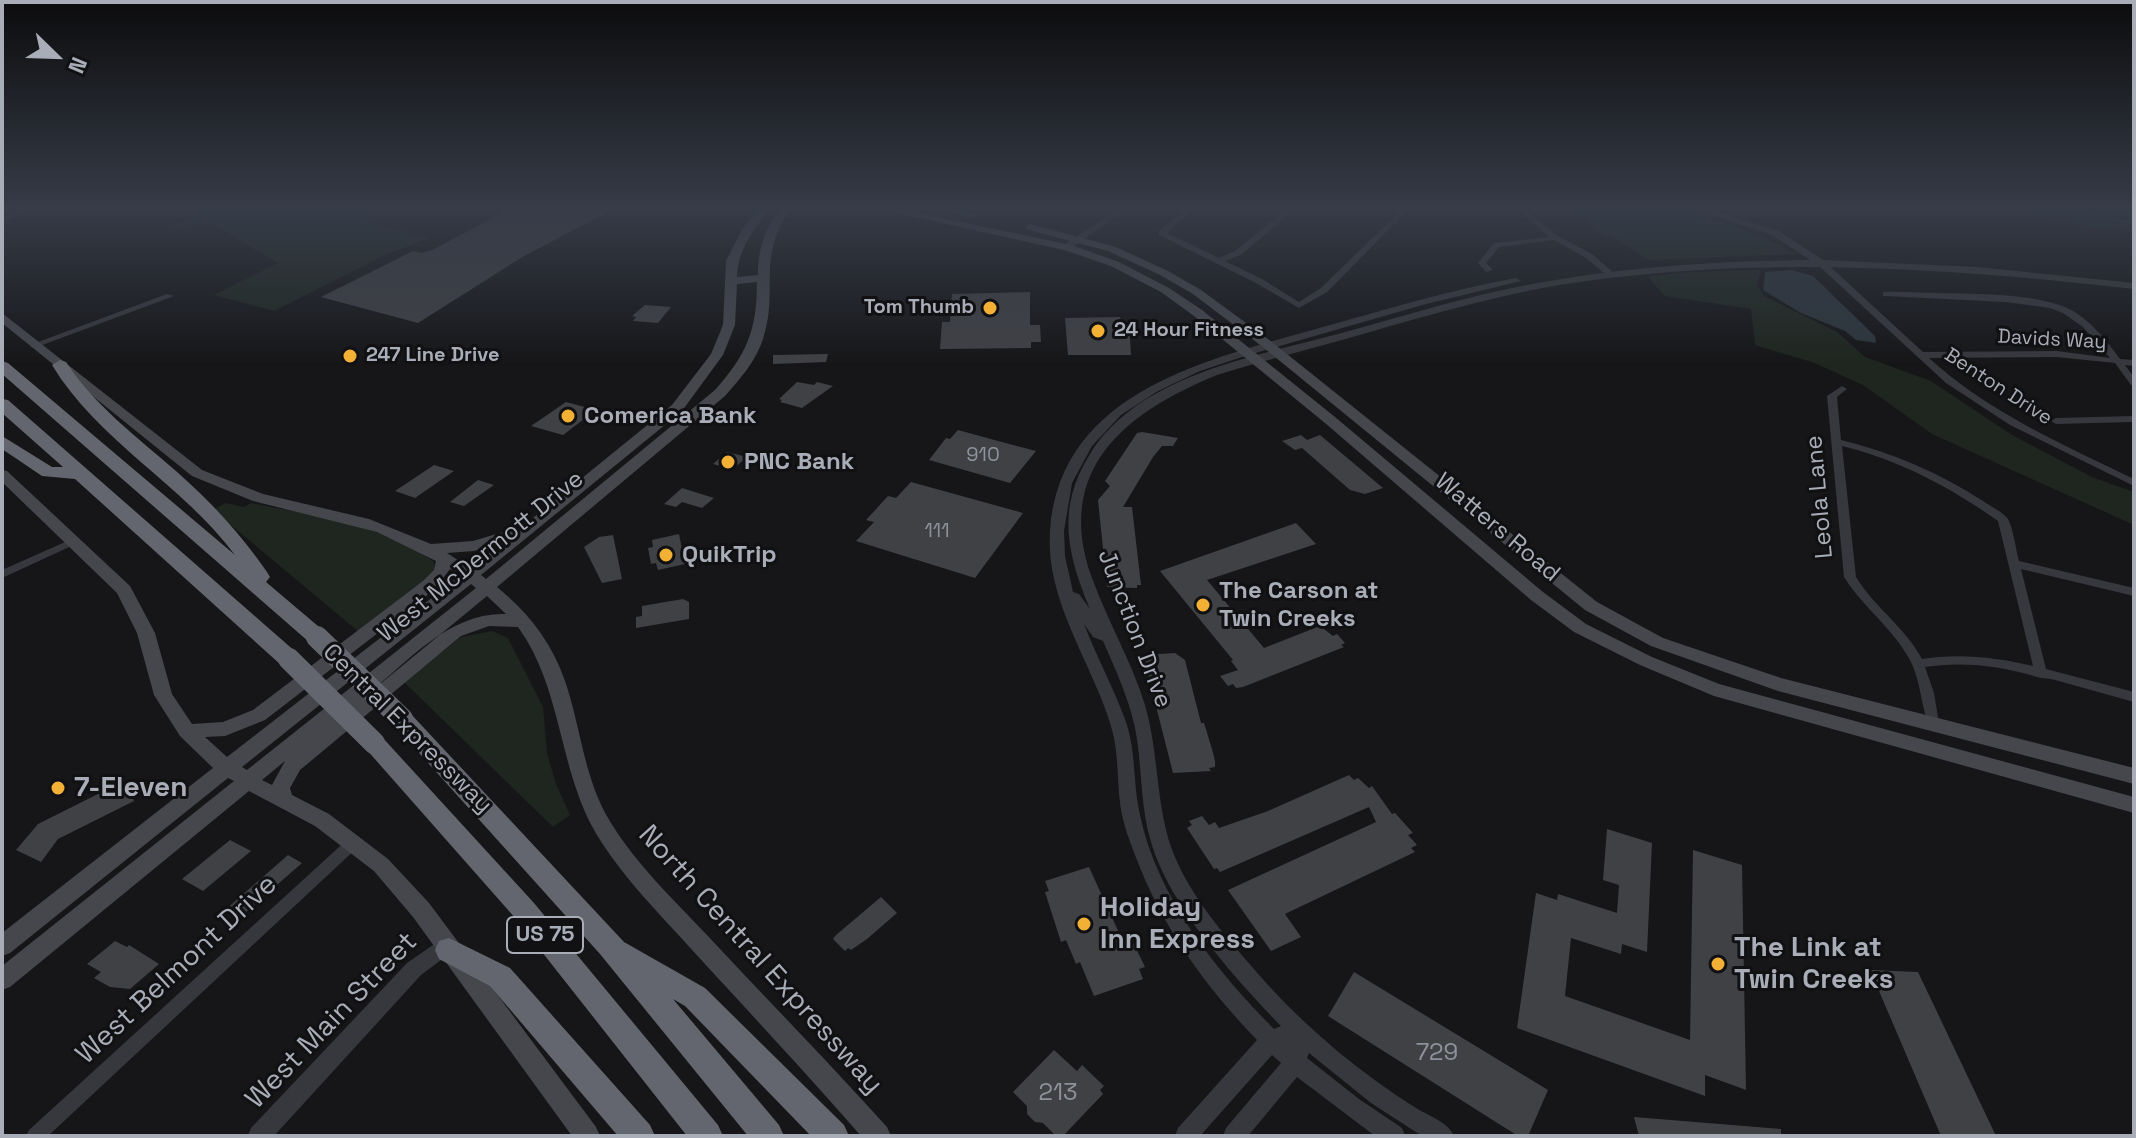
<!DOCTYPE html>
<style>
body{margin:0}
#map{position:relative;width:2136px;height:1138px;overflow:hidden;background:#161618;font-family:"Space Grotesk",sans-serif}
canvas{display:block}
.frame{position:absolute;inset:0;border:4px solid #a8adb8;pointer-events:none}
.north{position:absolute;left:16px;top:16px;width:80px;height:80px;-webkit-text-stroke:6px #111113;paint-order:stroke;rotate:113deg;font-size:22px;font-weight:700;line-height:32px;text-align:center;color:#a8adb8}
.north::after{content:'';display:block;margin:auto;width:28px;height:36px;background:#a8adb8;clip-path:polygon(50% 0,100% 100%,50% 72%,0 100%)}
</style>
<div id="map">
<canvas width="2136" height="1138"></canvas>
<div class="frame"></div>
<div class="north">N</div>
</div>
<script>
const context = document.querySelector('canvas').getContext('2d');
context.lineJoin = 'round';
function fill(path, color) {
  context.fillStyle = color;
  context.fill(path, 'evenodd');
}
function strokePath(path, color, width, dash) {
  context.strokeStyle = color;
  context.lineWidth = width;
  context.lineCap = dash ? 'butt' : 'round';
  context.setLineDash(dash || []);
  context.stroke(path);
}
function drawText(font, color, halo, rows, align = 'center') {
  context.font = font + ' "Space Grotesk",sans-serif';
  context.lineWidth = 6;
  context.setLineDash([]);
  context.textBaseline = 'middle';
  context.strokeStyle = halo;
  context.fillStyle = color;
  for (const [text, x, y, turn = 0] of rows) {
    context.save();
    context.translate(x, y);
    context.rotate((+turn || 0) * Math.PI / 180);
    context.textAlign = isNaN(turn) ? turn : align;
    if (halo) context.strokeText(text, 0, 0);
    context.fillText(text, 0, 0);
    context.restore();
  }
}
const green = new Path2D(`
 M218 207H357L373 225 431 238 387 254 274 311 214 295 278 263 208 222 161 231Z
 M1569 207C1664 207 1711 209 1797 254L1648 260 1615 238 1595 232V227Z
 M1995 207H2134V232L2114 227 2095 228Z
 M1761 270 1757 285 1764 296 1837 332 1865 357 1931 381 2012 435 2092 477 2134 492V525L1932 434 1863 385 1812 362 1755 345 1751 309 1665 296 1647 276 1690 272Z
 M225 503 244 507 251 503C311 516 384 522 434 562L436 573 360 633 213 510Z
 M492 631 508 638 543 707 547 753 556 784 570 815 553 827 404 682 461 637Z`);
const water = new Path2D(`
 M1792 270 1813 276 1875 336 1876 343 1856 340 1845 331 1801 313 1763 290 1765 272Z`);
const stream = new Path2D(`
 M2051 207 2134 223`);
const building = new Path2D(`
 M513 207H598L612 210 524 256 418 323 321 297 413 251 422 253 434 249Z
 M1030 292V325H1040L1041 342H1031V348L940 349 942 322H950L952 294Z
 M645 305 671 307 658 323 633 321 636 317 632 316Z
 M1120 317 1122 324 1129 323 1131 355H1068L1065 318Z
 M828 354 826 362 773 364V355Z
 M797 382 814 385 817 382 833 386 802 408 780 402 782 400 779 399Z
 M566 402 596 410 563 435 531 426Z
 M958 430 998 441 1036 451 1010 483 929 460 946 438 950 439Z
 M1142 432 1178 438 1173 446H1162L1153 457 1123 507H1132L1141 585H1137V588L1107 587 1098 500 1110 486 1105 481 1137 433Z
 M1301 435 1307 440 1320 435 1383 488 1365 494 1350 490 1302 448 1295 450 1282 441Z
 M727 452 747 457 733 469 713 464Z
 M434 465 454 471 415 498 395 491Z
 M478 480 494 485 464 506 450 502Z
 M911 482 1016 511 1023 513 975 578 856 541 874 522 866 520 888 496 896 498Z
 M682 488 714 498 702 508 682 502 676 507 664 504Z
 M1296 523 1316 544 1207 580 1264 648 1320 626 1333 636 1337 634 1345 643 1341 645 1344 647 1243 687 1236 688 1233 684 1228 686 1220 676 1238 670 1231 661 1233 660 1160 571Z
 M679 534 685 564 658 570 656 563 651 564 648 548 653 547 652 540Z
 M613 535 622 579 602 583 584 547 599 537Z
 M683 599 689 602V619L636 628V617L642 616V606Z
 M1175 653 1185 660 1201 723H1204L1212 749 1215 761V767L1209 768 1211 771 1173 773 1143 655Z
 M1349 775 1354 780 1358 778 1369 788 1372 786 1392 814 1395 813 1413 833 1408 835 1417 845 1411 848 1415 852 1285 914 1301 937 1271 951 1228 890 1376 822 1369 807 1220 872 1217 868 1214 869 1187 828 1192 825 1189 821 1202 816 1209 825 1215 822 1219 828 1268 811Z
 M124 781 134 801 58 839 41 862 16 850 38 824Z
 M1607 829 1652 843 1647 952 1622 944 1621 954 1571 938 1565 996 1690 1040 1693 850 1742 865 1746 1090 1705 1075V1096L1517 1028 1536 893 1557 900 1558 894 1617 913 1619 885 1603 880Z
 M230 840 251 851 203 891 182 879Z
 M288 855 302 863 239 918 225 910Z
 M1089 867 1120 935 1128 932 1145 967 1139 969 1143 979 1094 996 1080 962 1076 964 1066 940 1061 942 1045 892 1049 891 1045 881Z
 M881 897 897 913 867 939 851 950 848 948 845 951 833 939 836 935Z
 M115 941 127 947 129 945 159 964 130 989 110 987 94 978 101 972 87 964Z
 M1870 970 1918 972 1996 1136H1941Z
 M1354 972 1548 1090 1528 1136H1518L1328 1016Z
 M1054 1050 1077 1071 1082 1065 1104 1086 1100 1090 1103 1094 1063 1136H1056L1043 1123 1035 1122 1027 1114V1106L1013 1092Z
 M1634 1117 1781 1129V1136H1639Z`);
const minor = new Path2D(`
 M1121 207H1129L1070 249H1064V245Z
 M1189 207H1196L1167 233 1219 258 1235 251 1290 207H1297L1241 255 1225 261 1262 279 1299 302 1321 288 1404 207H1411L1327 292 1299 308 1256 283 1159 235V231Z
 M1515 207H1522L1558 236 1592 254 1616 275 1609 277 1586 258 1554 240 1499 247 1486 263 1493 270 1486 272 1478 263 1494 243 1549 237Z
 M1818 261H1824L1923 352 2057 351 2110 358 2083 327 2063 313 2050 308 2006 302 1886 296H1883V292C1901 291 1920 293 1939 293 1976 294 2032 293 2067 308 2089 318 2106 340 2120 359L2134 360V366L2125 365 2134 377V386L2131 385 2115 363 2057 357 1929 358C1988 412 2062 444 2134 479V486L2010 425 1946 383 1818 265Z
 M167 294 174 296 37 347H31L30 345Z
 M1842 386 1847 389 1837 397 1841 440C1892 452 1939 473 1983 501 1990 506 2003 512 2008 519 2013 528 2016 550 2019 561L2134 588V596L2021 569 2046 669 2134 692V702L2055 680C2049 678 2042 679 2037 677 2002 666 1962 661 1925 667L1934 693 1939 723 1937 726 1933 728 1929 726C1920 703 1921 677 1907 655 1890 626 1862 606 1844 577L1827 396ZM1842 446C1899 460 1950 487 1998 521L2033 666C1996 657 1959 653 1922 659 1905 627 1874 607 1856 577Z
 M2134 416V422L2056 424 2051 421 2056 418Z
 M74 538 78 539 79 541 78 543 2 578V570Z
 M354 836 359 838 361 842 359 846 48 1136H26L29 1130 349 838Z`);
const tertiary = new Path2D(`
 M28 207H40L2 223V217Z
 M1689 207H1703L1778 231 1823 260 1977 267 2134 283V289C1951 268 1769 256 1586 281 1510 291 1436 313 1363 334 1314 348 1265 360 1217 375 1126 412 1053 469 1092 578 1108 622 1131 660 1145 705 1157 746 1156 789 1166 830 1180 889 1229 940 1268 985 1311 1032 1362 1074 1416 1108 1429 1116 1448 1122 1454 1136H1422L1371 1103 1309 1053 1307 1058 1359 1099 1402 1128 1405 1136H1375L1297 1077 1248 1136H1223L1226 1128 1281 1063 1272 1055 1200 1136H1175L1178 1128 1257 1040C1205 986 1162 927 1135 855 1130 842 1125 829 1122 815 1116 786 1120 755 1111 726 1092 662 1045 601 1050 531 1060 389 1211 359 1323 327 1387 309 1450 290 1516 278L1521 281 1426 304 1245 356 1200 371 1158 391 1121 415 1092 446 1072 483 1064 531 1065 556 1073 592 1079 594 1090 609C1067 554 1056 508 1090 454 1138 376 1252 357 1334 335 1391 320 1446 302 1503 290 1605 268 1707 261 1810 260L1772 235ZM1084 624 1093 637 1103 641C1117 673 1132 705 1137 739 1142 774 1141 809 1151 842 1170 907 1235 978 1281 1026L1274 1029C1217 972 1157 897 1140 815 1133 785 1136 754 1127 725 1115 690 1097 658 1084 624Z
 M446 936 453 939 456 945 453 951 421 975 274 1136H248L251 1128 407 963Z`);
const secondary = new Path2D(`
 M760 207H771C754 229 738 249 737 277L758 275C758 248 765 228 782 207H792C755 258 780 287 763 339 756 361 740 379 725 396L497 587C525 610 546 635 560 668 581 718 581 775 611 823 637 865 673 899 706 934 759 991 813 1046 865 1103L887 1127 891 1136H861C807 1074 750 1013 694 952 660 914 623 878 597 835 558 770 563 689 518 627L489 626 461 636 300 770 290 788 292 795 329 814 388 859 429 903 596 1127 600 1136H572L413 917 374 871 315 826 249 791 10 987 2 990V966L234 781 228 778 10 953 2 956V933L213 768 180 736 154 695 137 633 117 593 2 482V470L7 471 130 586 155 633 172 694 192 724 223 722 253 710 423 581 434 570 436 561 377 532 253 501 192 476 2 323V313L202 470 263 494 369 519 431 544 473 541 523 526 672 405 711 354 723 325 726 261 743 228ZM757 282C757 330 747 354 715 390L486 579 481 575 682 411 723 355 735 325 737 284ZM502 543 470 568 447 553 474 551ZM450 569 460 576 227 757 205 737 225 736 265 720 435 589ZM471 584 476 588 247 770 242 767ZM487 596 506 614C450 612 408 661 368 694ZM285 761 272 785 262 780Z
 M870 207H890L1071 245 1119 262 1169 288 1202 310 1335 417 1543 592 1586 624 1652 657 1719 684 2134 797V813L1714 696 1640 665 1574 632 1531 600 1325 423 1194 316 1161 292 1111 266 1064 250Z
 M930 207H950L977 215 972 218Z
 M1030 224 1116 247 1168 271 1201 290 1272 342 1597 602 1663 638 1781 678 2134 768V784L1778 691 1651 646 1585 610 1264 348 1193 294 1160 275 1108 251 1026 229 1025 227Z`);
const motorway = new Path2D(`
 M60 360 66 362C95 406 136 436 176 471 210 501 241 534 267 572L270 577 266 582 325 632 328 637 325 642H309L2 374V361L8 363 235 555C182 484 98 441 52 365Z
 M2 399 8 400 297 653 300 659 297 665H281L75 479 42 476 2 449V436L52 467H63L2 413Z
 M402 710 410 713 624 942 705 988 844 1125 849 1136H811L685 1006 673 999 779 1125 784 1136H748L600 954 394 725 391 719 394 713Z
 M374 734 382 737 534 903 718 1125 723 1136H687L516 919 366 749 362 743 366 737Z
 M449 938 510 968 650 1125 655 1136H618L490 986 439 959 435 950 439 941Z`);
const motorwayBridge = new Path2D(`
 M317 637 402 719
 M289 659 374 743`);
const markers = [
 [990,308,8,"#f2b134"],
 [1098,331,8,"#f2b134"],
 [350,356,8,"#f2b134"],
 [568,416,8,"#f2b134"],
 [728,462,8,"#f2b134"],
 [666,555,8,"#f2b134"],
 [1203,605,8,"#f2b134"],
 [58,788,8,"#f2b134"],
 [1084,924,8,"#f2b134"],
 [1718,964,8,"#f2b134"]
];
const farPoinames = [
 ["Tom Thumb",974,308,"right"],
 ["24 Hour Fitness",1114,331],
 ["247 Line Drive",366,356]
];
const farStreetnames = [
 ["Davids Way",2052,340,3],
 ["Benton Drive",1998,387,33]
];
const numberNames = [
 ["910",983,456],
 ["111",937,532]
];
const shields = [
 [545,935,76]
];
const shieldNames = [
 ["US 75",545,935]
];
const poiNames = [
 ["Comerica Bank",584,416],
 ["PNC Bank",744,462],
 ["QuikTrip",682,555],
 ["The Carson at",1219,591],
 ["Twin Creeks",1219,619]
];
const streetNames = [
 ["Leola Lane",1820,497,-95],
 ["Watters Road",1497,528,40],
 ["West McDermott Drive",481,557,-39],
 ["Junction Drive",1134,629,69],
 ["Central Expressway",407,729,45]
];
const nearNumbernames = [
 ["729",1437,1053],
 ["213",1058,1093]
];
const nearPoinames = [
 ["7-Eleven",74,788],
 ["Holiday",1100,908],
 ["Inn Express",1100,940],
 ["The Link at",1734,948],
 ["Twin Creeks",1734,980]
];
const nearStreetnames = [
 ["North Central Expressway",760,960,48],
 ["West Belmont Drive",177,970,-43],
 ["West Main Street",332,1021,-46]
];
fill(green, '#1e261f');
fill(water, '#2c353c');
strokePath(stream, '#2c353c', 2);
fill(building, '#404145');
fill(minor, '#37383d');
fill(tertiary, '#37383d');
fill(secondary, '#45474d');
fill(motorway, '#63666e');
strokePath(motorwayBridge, '#63666e', 22);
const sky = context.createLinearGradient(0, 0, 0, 366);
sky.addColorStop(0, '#0c0c0d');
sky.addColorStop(0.57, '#363c48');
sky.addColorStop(1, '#363c4800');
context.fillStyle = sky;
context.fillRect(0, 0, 2136, 366);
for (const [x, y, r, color] of markers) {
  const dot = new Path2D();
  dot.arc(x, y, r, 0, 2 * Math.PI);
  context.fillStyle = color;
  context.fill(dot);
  strokePath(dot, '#111113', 3);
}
drawText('bold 20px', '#a8adb8', '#111113', farPoinames, 'left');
drawText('20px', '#a8adb8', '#111113', farStreetnames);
drawText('20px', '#8e929b', null, numberNames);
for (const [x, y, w] of shields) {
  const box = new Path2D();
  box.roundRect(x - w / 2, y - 18, w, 36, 6);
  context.fillStyle = '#111113';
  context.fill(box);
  strokePath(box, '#a8adb8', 2);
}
drawText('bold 22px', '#a8adb8', null, shieldNames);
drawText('bold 24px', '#a8adb8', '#111113', poiNames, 'left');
drawText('24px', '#a8adb8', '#111113', streetNames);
drawText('24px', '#8e929b', null, nearNumbernames);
drawText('bold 28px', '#a8adb8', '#111113', nearPoinames, 'left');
drawText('28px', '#a8adb8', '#111113', nearStreetnames);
</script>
